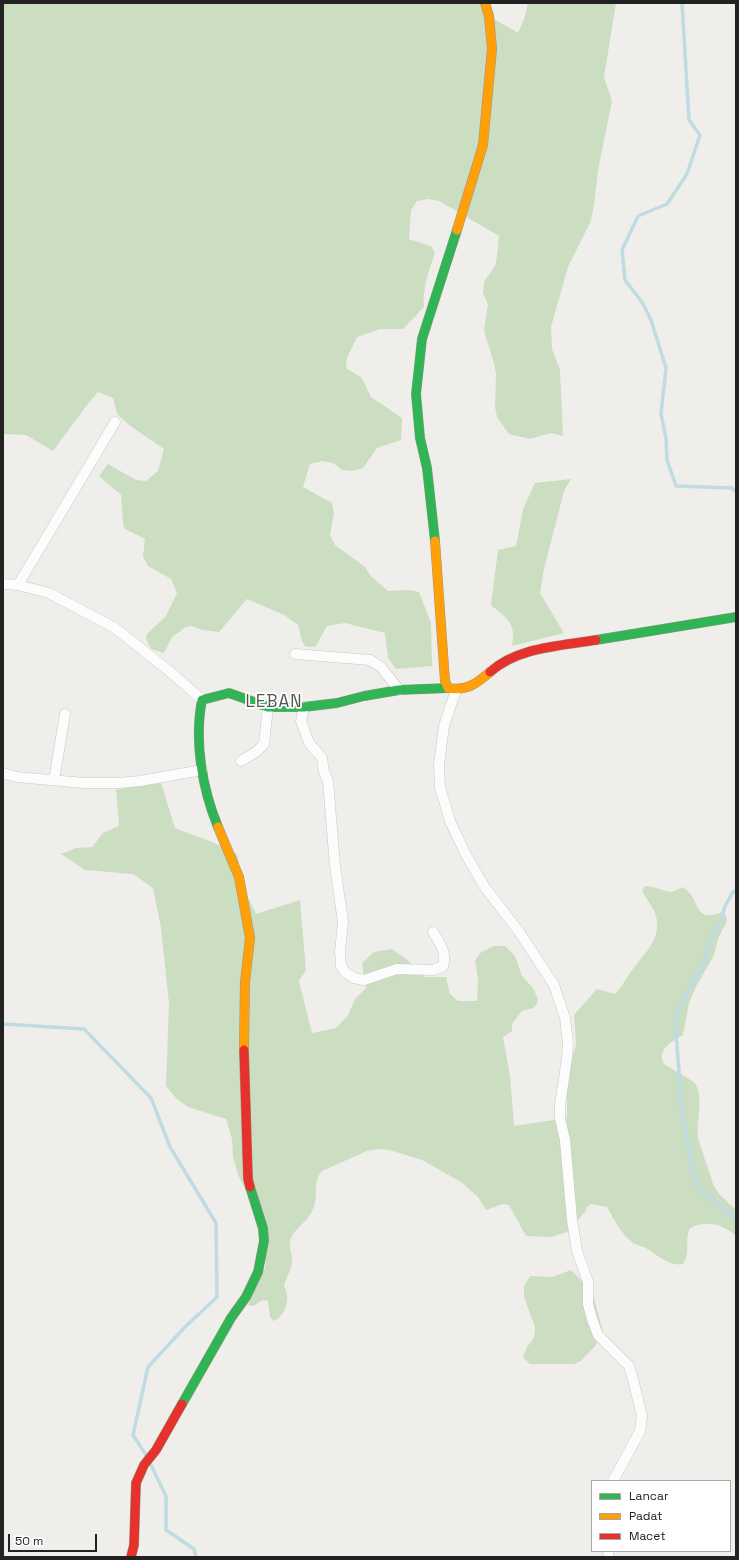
<!DOCTYPE html>
<style>
body{margin:0}
#map{position:relative;width:739px;height:1560px;overflow:hidden;background:#f0eeeb;font-family:"Space Grotesk",sans-serif}
canvas{display:block}
.frame{position:absolute;inset:0;border:4px solid #222;pointer-events:none}
.legend{position:absolute;left:591px;top:1480px;width:140px;height:72px;box-sizing:border-box;background:#fff;border:1px solid #a7a7a7;margin:0;padding:5px 7px;list-style:none;font-size:12px;color:#222}
.legend li{display:flex;align-items:center;gap:8px;height:20px}
.legend b{width:20px;border:1px solid #a7a7a7}
.scale{position:absolute;left:8px;top:1534px;width:89px;height:18px;box-sizing:border-box;border:2px solid #222;border-top:0;padding-left:5px;font-size:12px;line-height:14px;white-space:nowrap;color:#222;-webkit-text-stroke:3px #fff;paint-order:stroke}
</style>
<div id="map">
<canvas width="739" height="1560"></canvas>
<div class="frame"></div>
<ul class="legend">
<li><b style="height:5px;background:#30b455"></b>Lancar</li>
<li><b style="height:5px;background:#ff9f0a"></b>Padat</li>
<li><b style="height:5px;background:#e5322d"></b>Macet</li>
</ul>
<div class="scale">50 m</div>
</div>
<script>
const context = document.querySelector('canvas').getContext('2d');
context.lineJoin = 'round';
function fill(path, color) {
  context.fillStyle = color;
  context.fill(path, 'evenodd');
}
function strokePath(path, color, width, dash) {
  context.strokeStyle = color;
  context.lineWidth = width;
  context.lineCap = dash ? 'butt' : 'round';
  context.setLineDash(dash || []);
  context.stroke(path);
}
function drawText(font, color, halo, rows, align = 'center') {
  context.font = font + ' "Space Grotesk",sans-serif';
  context.lineWidth = 3.5;
  context.setLineDash([]);
  context.textBaseline = 'middle';
  context.strokeStyle = halo;
  context.fillStyle = color;
  for (const [text, x, y, turn = 0] of rows) {
    context.save();
    context.translate(x, y);
    context.rotate((+turn || 0) * Math.PI / 180);
    context.textAlign = isNaN(turn) ? turn : align;
    if (halo) context.strokeText(text, 0, 0);
    context.fillText(text, 0, 0);
    context.restore();
  }
}
const forest = new Path2D(`
 M3 3H490L494 19 518 33 524 19 528 3H616L604 77 612 101 599 165 593 211 590 223 568 267 551 327 552 349 560 370 563 436 551 433 530 439 509 434 497 417 495 407 496 374 494 363 484 331 488 304 483 293 484 282 496 264 499 236 439 201 428 199 417 201 411 210 409 239 431 246 435 253C429 271 422 288 424 307L403 329H380L357 337 347 358 346 368 362 378 371 397 402 418 401 440 377 448 363 468 353 471 342 470 333 463 322 461 310 464 303 487 332 503 334 514 330 535 335 545 365 567 371 576 388 591 410 590 419 592 431 623 432 666 396 669 388 658 385 633 345 623 327 626 316 646 310 647 305 646 302 641 298 625 284 615 247 599 219 632 202 630 192 626 186 627 172 637 164 653 151 649 146 639 147 634 166 616 177 593 171 579 148 566 143 556 145 539 125 529 123 524 121 495 99 476 108 464 136 480 146 481 158 471 164 449 129 425 117 414 113 398 98 392 90 401 53 451 26 435 3 434Z
 M571 479 564 491 544 569 540 593 564 633 512 646C516 622 508 620 491 605L498 550 516 546 523 509 535 483Z
 M161 783 175 828 212 842 237 854 245 891 256 914 300 900 306 970 299 981 312 1033 336 1028 348 1015 355 999 366 988 362 963 374 952 392 949 406 959 425 977H446L450 994 458 1001H477L478 979 475 961 480 953 494 946H505L515 956 522 976 533 988 538 999 537 1004 533 1008 522 1011 512 1024V1031L503 1037 510 1076 514 1126 567 1118V1079L576 1044 574 1015 597 989 615 994C623 986 626 977 633 969 644 954 659 941 657 921 656 909 646 900 642 890L645 886C654 886 665 892 671 892 675 891 679 889 683 887 702 899 692 924 722 912L726 915 727 921 718 939 714 955 696 987 689 1003 683 1035C673 1041 656 1049 664 1064L694 1082C706 1098 694 1122 699 1141L713 1184 719 1194 736 1210V1236C723 1224 707 1220 690 1228 684 1240 691 1252 683 1264 669 1267 655 1253 644 1247 640 1246 635 1245 632 1242 621 1234 614 1219 607 1207L591 1204 587 1207 585 1212 567 1232 551 1237 526 1236 509 1205 502 1204 486 1210 478 1197 461 1182 422 1160 390 1150 378 1149 367 1151 322 1171C312 1183 319 1196 313 1209 308 1222 295 1228 291 1238 288 1248 293 1255 292 1263 291 1271 286 1278 284 1286 291 1296 286 1317 273 1321L270 1317 268 1301 263 1300 253 1306 248 1305 266 1265 250 1199 239 1177 233 1157 232 1139 226 1119 188 1107 176 1098 166 1086 169 1004 161 928 153 888 133 874 85 870 61 854 76 848 92 847 103 833 119 826 116 790 142 785Z
 M571 1270 591 1290 593 1295 602 1328 596 1345 581 1361 574 1364H530L523 1357 527 1347 534 1338 535 1327 524 1297V1286L530 1276 552 1277Z`);
const stream = new Path2D(`
 M682 3 689 120 700 135 687 174 667 204 638 216 622 250 625 280 642 302 651 320 666 368 661 414 666 438 667 460 676 486 732 488 736 492
 M736 891 733 892 725 906 721 921 711 939 702 968 688 990 675 1020 682 1111 693 1172 699 1189 736 1218
 M3 1024 84 1029 151 1098 170 1147 216 1223 217 1297 184 1328 148 1367 133 1435 146 1455
 M150 1463 166 1496V1530L194 1549 196 1557`);
const street = new Path2D(`
 M3 584 18 585 49 593 115 628 173 674 202 700
 M18 585 115 422
 M295 654 370 660 381 667 399 690
 M456 690 444 726 439 765 440 787 450 821 465 853 484 886 520 933 554 985 565 1018 568 1043 567 1058 560 1105V1118L565 1140 572 1220 577 1251 588 1282V1304L592 1319 598 1335 629 1366 633 1379 642 1416 640 1431 613 1481
 M304 707 301 721 309 743 322 758 324 772 328 781 335 866 343 922 340 952 341 966 345 972 354 978 364 980 397 969 433 970 443 966C447 953 440 943 433 932
 M241 761 256 752 264 744 268 707
 M3 773 17 777 84 783H118L140 781 202 770
 M54 780 65 714
 M608 1551 609 1557`);
const fast = new Path2D(`
 M435 541 427 468 420 438 416 394 422 339 457 230
 M596 640 736 617
 M218 827C202 788 194 741 202 700L229 693 268 707H304L337 703 364 696 399 690 448 688
 M182 1404 231 1318 246 1297 258 1272 264 1241 263 1228 250 1187`);
const slow = new Path2D(`
 M457 230 483 145 492 49 489 16 485 3
 M435 541 445 681 448 688C467 691 476 684 490 672
 M218 827 239 877 250 938 245 982 244 1050`);
const jam = new Path2D(`
 M490 672C518 647 560 646 596 640
 M244 1050 248 1179 250 1187
 M131 1557 134 1545 136 1483 144 1465 156 1450 182 1404`);
const quarterNames = [
 ["LEBAN",274,702]
];
fill(forest, '#cbdec1');
strokePath(stream, '#bfdbe3', 3.5);
strokePath(street, '#c9c8c7', 11);
strokePath(fast, '#999a82', 10);
strokePath(slow, '#999a82', 10);
strokePath(jam, '#999a82', 10);
strokePath(street, '#fdfcfc', 10);
strokePath(fast, '#30b455', 9);
strokePath(slow, '#ff9f0a', 9);
strokePath(jam, '#e5322d', 9);
context.letterSpacing = '1px';
drawText('17px', '#555', '#fff', quarterNames);
context.letterSpacing = '0px';
</script>
